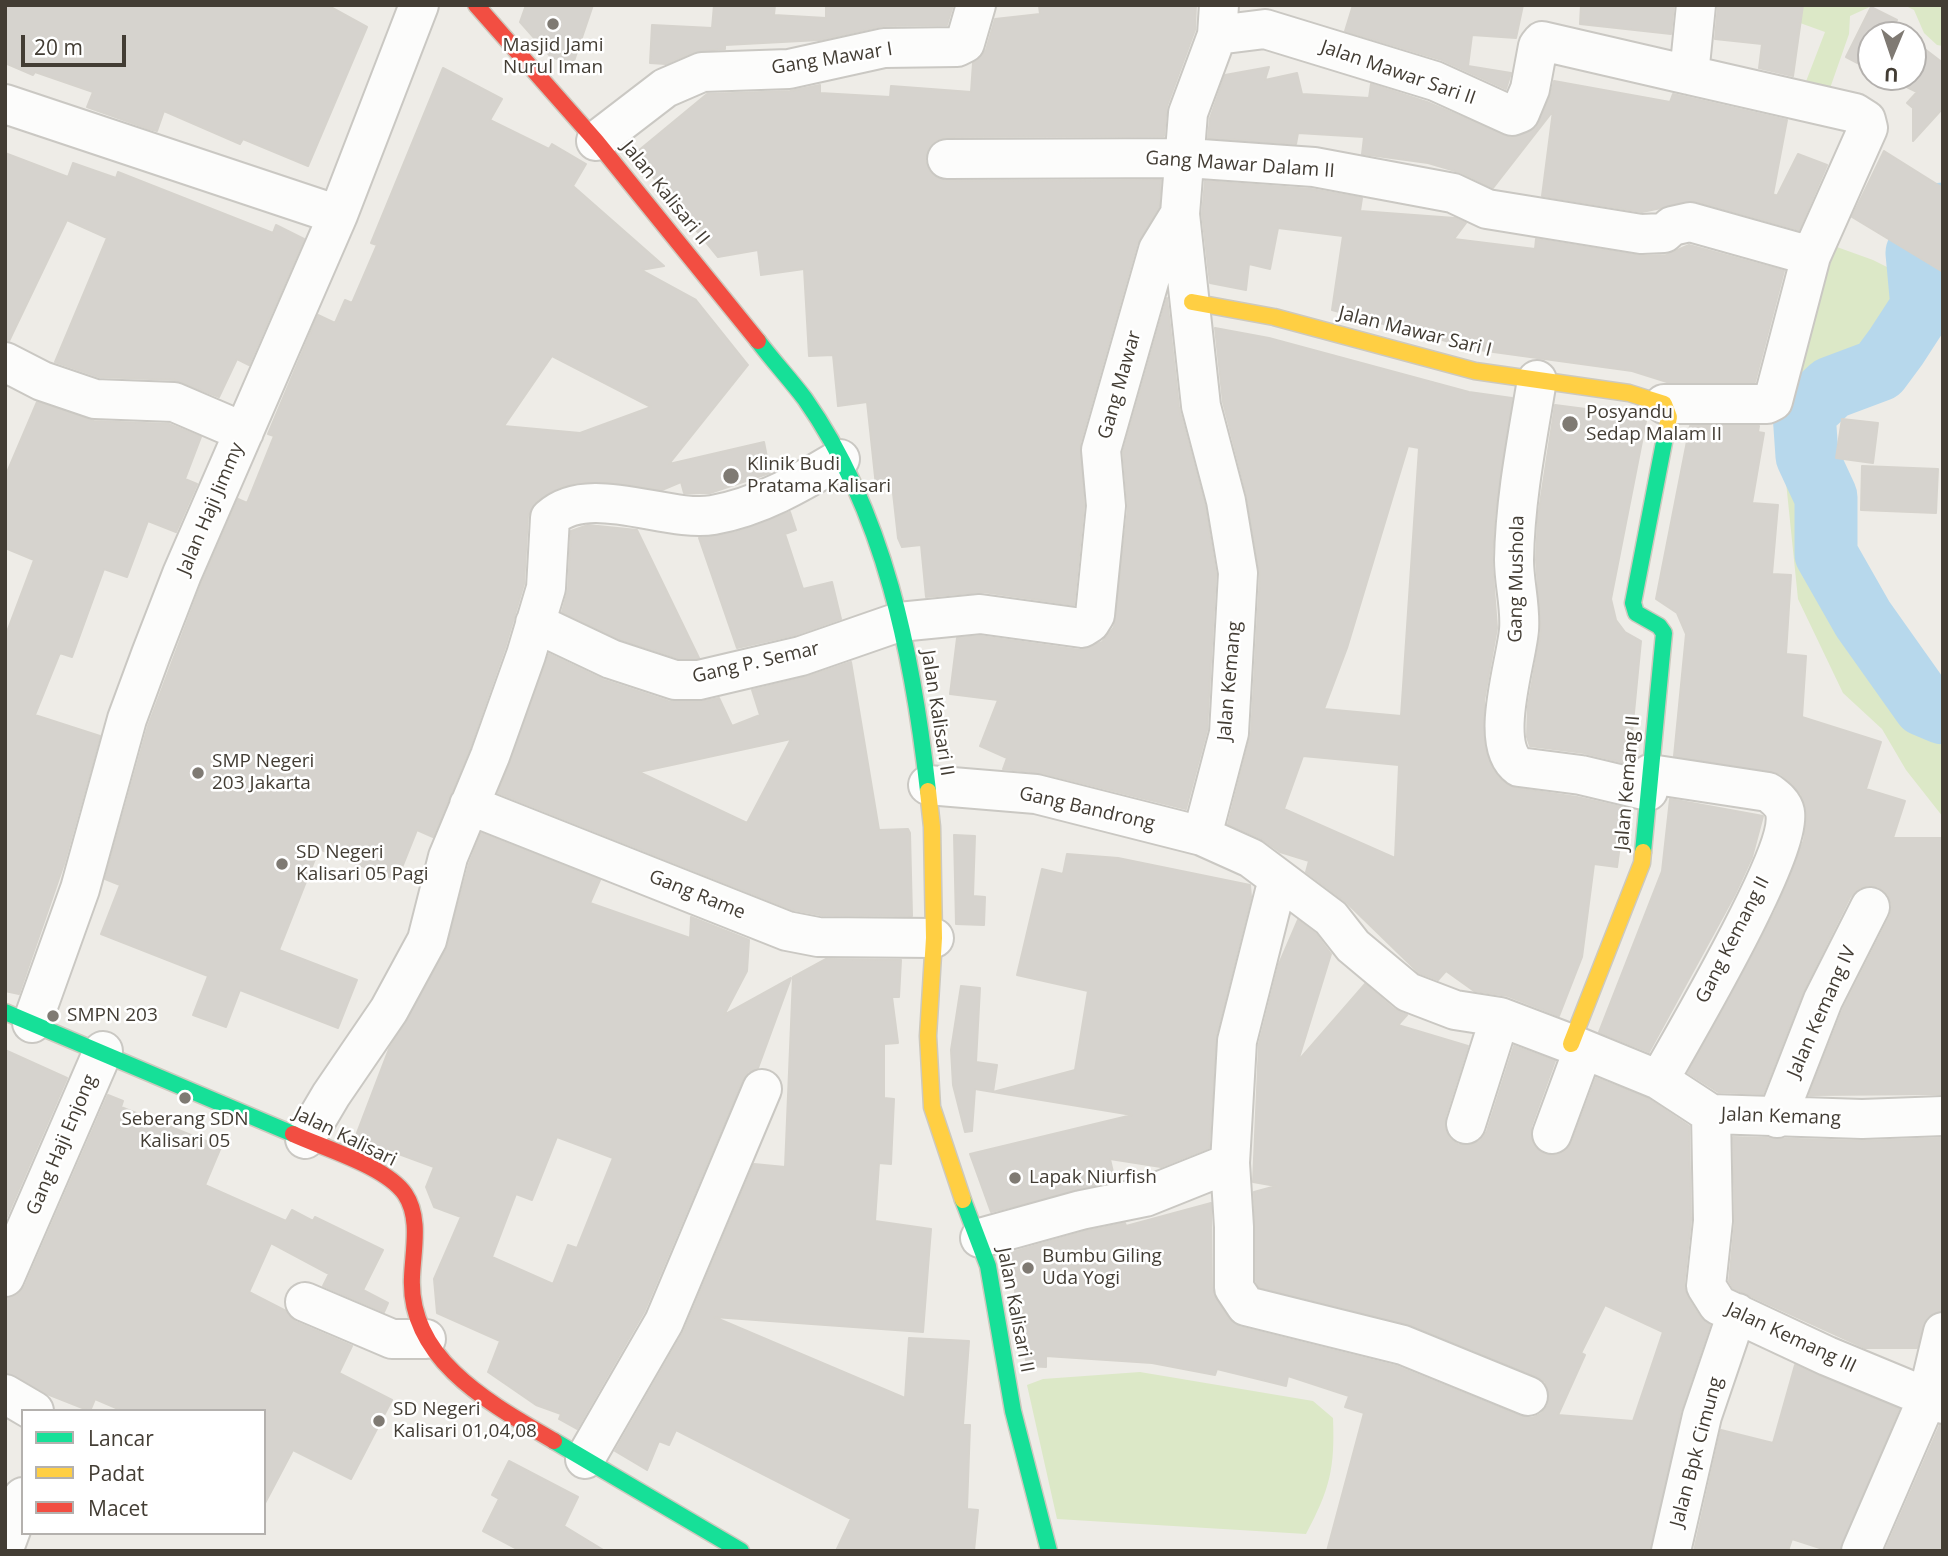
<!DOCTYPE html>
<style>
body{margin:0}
#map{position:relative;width:1948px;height:1556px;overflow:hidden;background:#eeece7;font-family:"Open Sans",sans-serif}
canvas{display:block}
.frame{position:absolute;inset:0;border:7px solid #433d34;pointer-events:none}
.legend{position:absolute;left:21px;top:1409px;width:245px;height:126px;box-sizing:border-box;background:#fff;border:2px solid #b4b1ae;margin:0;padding:9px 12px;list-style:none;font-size:21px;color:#433d34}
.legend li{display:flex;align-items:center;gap:14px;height:35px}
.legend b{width:35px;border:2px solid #b4b1ae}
.north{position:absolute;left:1857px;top:21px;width:70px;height:70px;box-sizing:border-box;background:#fff;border:2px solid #b4b1ae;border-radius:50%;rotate:182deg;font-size:19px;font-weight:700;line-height:28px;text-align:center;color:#433d34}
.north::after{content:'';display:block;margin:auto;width:24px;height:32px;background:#7f7a73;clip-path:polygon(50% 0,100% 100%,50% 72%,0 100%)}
.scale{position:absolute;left:21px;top:35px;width:105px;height:32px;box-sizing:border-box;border:4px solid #433d34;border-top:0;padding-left:9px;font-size:21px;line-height:24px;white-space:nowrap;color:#433d34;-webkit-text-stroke:5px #fff;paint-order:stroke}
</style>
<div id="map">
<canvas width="1948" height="1556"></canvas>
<div class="frame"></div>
<ul class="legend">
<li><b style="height:9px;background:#16e098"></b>Lancar</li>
<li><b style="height:9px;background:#ffcf43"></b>Padat</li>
<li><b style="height:9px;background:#f24e42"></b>Macet</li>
</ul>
<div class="north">U</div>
<div class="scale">20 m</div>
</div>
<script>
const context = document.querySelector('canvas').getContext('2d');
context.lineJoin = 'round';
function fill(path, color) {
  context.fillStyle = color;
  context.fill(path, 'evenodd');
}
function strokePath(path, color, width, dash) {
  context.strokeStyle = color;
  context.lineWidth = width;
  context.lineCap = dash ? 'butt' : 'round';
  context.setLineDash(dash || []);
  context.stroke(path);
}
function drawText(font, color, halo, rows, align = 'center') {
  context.font = font + ' "Open Sans",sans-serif';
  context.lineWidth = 5;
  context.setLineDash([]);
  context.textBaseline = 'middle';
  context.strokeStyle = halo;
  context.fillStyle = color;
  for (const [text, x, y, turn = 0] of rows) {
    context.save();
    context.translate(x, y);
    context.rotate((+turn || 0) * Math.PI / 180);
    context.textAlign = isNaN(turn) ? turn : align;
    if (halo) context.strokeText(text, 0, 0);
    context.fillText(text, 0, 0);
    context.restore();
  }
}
const green = new Path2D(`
 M1795 5H1874L1850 16 1849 34 1828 94 1805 84 1825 32 1789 19Z
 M1904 5H1943V46L1937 45 1924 33 1914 10Z
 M1823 242 1873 260 1903 275C1905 281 1910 290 1910 296 1911 316 1884 360 1867 371 1841 386 1819 388 1796 412L1809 490 1821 510V554L1827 582 1847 607 1874 661 1902 702 1914 727 1943 746V817L1906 770 1882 729 1843 693 1798 599 1781 433 1780 390Z
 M1140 1372 1313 1401 1333 1418C1335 1468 1330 1489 1306 1534L1057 1519 1027 1385 1043 1379Z`);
const river = new Path2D(`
 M1943 214 1917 253 1922 307 1896 347 1879 370 1831 388 1804 413 1807 456 1826 497V554L1863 619 1924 705 1943 713`);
const building = new Path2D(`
 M5 5H327L367 27 308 166 243 139 240 144 164 111 157 131 149 129 87 107 93 92 35 72 33 75 5 63Z
 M526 5H593L573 64 551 57 520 22Z
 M714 5H775L774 15 826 18V5H953L947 25 883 26 820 40 725 45V49L694 52 666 64 650 63 652 25 712 28Z
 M1196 5 1195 30 1167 106 1164 136 947 137 935 141 928 149 925 160 929 171 937 178 946 181 1161 180 1159 207 1137 244 1080 444 1084 506 1074 605 983 592 926 597 921 545 902 547 898 538 892 484 876 486 867 402 838 406 833 355 809 356 804 269 761 275 758 250 718 257 644 166 638 151 707 94 790 91 820 85V93L890 97 891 86 971 92 973 63 986 50 995 19 1040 14 1039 6Z
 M1353 5H1523L1516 38 1472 35 1468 66 1511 73 1506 89 1442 60 1345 31Z
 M1581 5H1674L1671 34 1580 24Z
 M1718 5H1803L1793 76 1759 68 1762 44 1715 39Z
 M1871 7 1897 20 1894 26 1906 35H1871V70L1846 57Z
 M1913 40 1943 63V108L1913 141V108L1907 103 1917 92 1886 77H1913Z
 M1269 67 1265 80 1297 73 1302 94 1369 98 1371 84 1427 102 1511 138 1536 128 1550 97 1554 81 1670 102 1673 94 1787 120 1773 194 1777 196 1798 154 1827 165 1799 230 1695 201 1642 212 1542 196 1553 111 1493 188 1462 173 1428 163 1362 154 1364 137 1298 133 1296 144 1208 138 1210 118 1225 75Z
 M443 68 502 99 490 120 549 149 552 144 586 164 573 186 664 266 641 270 696 300 748 365 669 464 764 442 770 473 710 493H684L681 482 662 490 609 482H585L561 487 538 500 528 516 524 584 505 648 470 748 433 837 417 830 397 880 319 849 279 950 357 980 338 1028 240 990 226 1027 193 1015 208 976 101 934 120 885 105 879 148 726 202 582 238 499 247 503 274 436 268 434 318 315 335 323 345 300 352 303 377 245 371 243ZM552 356 651 407 580 433 504 426Z
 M1884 151 1943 188V272L1852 217Z
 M5 153 68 177 73 163 116 178 118 172 273 233 276 225 304 239 249 365 237 359 219 397 175 380 99 377 55 362 107 238 67 220 9 341 5 340Z
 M1205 181 1311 189 1362 198 1360 211 1455 218 1466 223 1454 239 1535 249 1536 239 1642 256 1666 255 1689 245 1784 271 1755 382H1667L1632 371 1479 350 1332 310 1343 236 1278 228 1270 269 1249 264 1246 290 1210 283 1202 214Z
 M1167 298 1179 408 1205 506 1216 574 1207 730 1186 809 1041 773 1003 769 1007 758 980 746 998 700 950 694 957 638 980 636 1080 650 1102 642 1114 627 1128 508 1123 452Z
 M1215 328 1269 338 1469 392 1512 398 1495 513 1492 561 1497 628 1484 701 1485 747 1493 770 1502 781 1515 788 1577 797 1625 808 1617 867 1594 864 1582 957 1559 1016 1508 996 1474 991 1446 971 1438 980 1419 973 1347 903 1306 872 1309 861 1280 852 1260 838 1228 824 1251 734 1260 574 1247 496 1223 402ZM1408 446 1419 448 1401 716 1324 709 1347 648ZM1303 756 1399 765 1395 858 1284 809Z
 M37 402 94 421 169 424 201 437 185 479 197 484 176 532 148 521 127 577 104 569 72 657 60 653 35 715 100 736 64 864 19 994 5 991V637L34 560 5 548V477Z
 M1555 405 1624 414 1646 421 1611 599 1616 620 1625 632 1641 641 1629 764 1584 753 1530 746 1527 737 1528 706 1541 631 1536 560 1538 517Z
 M1842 419 1878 423 1873 463 1836 458Z
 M1690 426H1759L1758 432 1764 433 1752 503 1778 505 1772 574 1791 575 1786 654 1806 656 1802 717 1881 742 1866 789 1905 801 1893 838H1943V1094L1809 1095 1843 1009 1890 916 1892 905 1888 895 1879 887 1869 885 1859 888 1850 897 1803 992 1763 1094 1718 1092 1688 1073 1775 912 1804 840 1807 814 1801 794 1781 774 1674 756 1686 634 1677 613 1656 599Z
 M1862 466 1938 469 1936 513 1861 510Z
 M790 512 796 530 785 534 803 589 832 582 841 619 795 635 737 648 699 538 736 532Z
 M588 525 637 530 699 658H678L619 639 562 612 568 590 571 531Z
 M549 654 604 680 668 701 699 702 719 698 732 726 760 715 752 690 806 677 851 662 879 830 908 829 910 833 912 916 820 915 793 910 498 793ZM791 739 747 823 639 772 681 763Z
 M1670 799 1763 816 1752 857 1735 894 1649 1052 1599 1032 1662 871Z
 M481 833 600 880 590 903 690 938 691 917 749 940 747 971 724 1015 791 978 758 1068 748 1072 742 1081 644 1312 577 1429 559 1419 561 1414 536 1405 488 1372 500 1341 437 1313 434 1279 461 1217 434 1207 426 1187 434 1167 355 1138 389 1049 446 950 469 864ZM557 1137 613 1158 577 1248 568 1245 553 1284 492 1257 516 1194 532 1200Z
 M954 835 975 836 973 896 985 897 984 925 956 924Z
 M1067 854 1118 858 1250 885 1251 897 1216 1036 1209 1148 1161 1167 1110 1159 1115 1181 991 1212 970 1154 1132 1115 993 1092 1075 1070 1088 991 1017 975 1042 869 1063 874Z
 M1298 920 1316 934 1331 954 1298 1061 1365 984 1394 1009 1407 1015 1398 1025 1468 1046 1445 1118V1128L1449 1138 1459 1145H1471L1480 1141 1487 1131 1514 1046 1555 1061 1531 1127V1138L1536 1148 1544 1154 1556 1155 1565 1151 1572 1142 1596 1078 1649 1099 1689 1126 1691 1220 1684 1285 1688 1298 1700 1317 1710 1325 1681 1411 1650 1551H1327L1364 1413 1345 1407 1349 1396 1288 1376 1286 1386 1217 1369 1215 1375 1152 1363 1046 1356V1367L1027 1366 1009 1253 1086 1231 1125 1223 1126 1226 1211 1203 1212 1289 1228 1318 1240 1327 1396 1366 1520 1416 1532 1418 1541 1414 1548 1405 1549 1392 1545 1382 1536 1376 1411 1325 1259 1287 1256 1281 1254 1192 1276 1186 1253 1182 1259 1044 1279 964ZM1605 1305 1663 1332 1633 1421 1558 1415 1585 1355 1581 1353Z
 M826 959 901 960 899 997H892L898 1043 884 1044V1098L894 1099 891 1164 879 1163 875 1221 931 1229 923 1332 714 1317 905 1398 909 1338 969 1341 963 1425H970L967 1509 978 1510 974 1551H836L851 1519 676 1430 669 1445 659 1441 647 1470 615 1451 684 1331 754 1164 785 1167 793 977Z
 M961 986 980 988 976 1062 997 1065 993 1092 975 1089 972 1131 965 1132 953 1085 951 1050Z
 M5 1050 67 1078 5 1221Z
 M108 1095 123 1101 121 1107 221 1147 205 1185 286 1221 292 1210 313 1221 315 1217 383 1250 363 1290 388 1303 384 1312 323 1286 329 1274 271 1243 249 1292 286 1311 296 1322 352 1346 339 1373 392 1400 351 1479 293 1450 264 1505V1411H123L95 1399 90 1411 47 1394 5 1372V1298L17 1295 25 1286Z
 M1733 1137 1861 1141 1943 1138V1311L1927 1318 1917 1348H1865L1733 1288 1729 1281 1735 1221Z
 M1795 1365 1899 1409 1840 1551H1829L1792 1539 1788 1551H1694L1721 1430 1773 1443Z
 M1940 1425H1943V1551H1885Z
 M509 1461 578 1497 564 1526 605 1551H521L483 1531 499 1499 492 1495Z`);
const street = new Path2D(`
 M1217 35 1265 29 1435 81 1512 116 1520 113 1530 89 1538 46 1542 41 1689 75 1696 5
 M5 104 338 215
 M596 141 665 88 702 72 789 69 884 48 957 47 965 43 976 5
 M947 159 1187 158 1314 167 1453 193 1487 209 1641 234 1664 233 1672 226 1690 222 1811 256
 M5 362 42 381 95 399 174 402 244 432
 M1537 380C1527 440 1515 500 1514 560 1514 583 1521 607 1519 630 1516 664 1488 745 1519 767L1581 775 1648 791
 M1664 404H1767L1773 401 1811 256 1868 128 1866 120 1855 113 1689 75
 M535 623 611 659 675 680H699L801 656 899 622 980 614 1082 628 1090 623 1095 615 1106 506 1101 450 1158 250 1180 214
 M1650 774 1768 792C1776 798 1783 803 1785 812 1793 852 1683 1037 1659 1080
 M928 785 1036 794 1202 836 1251 858 1331 918 1353 946 1408 992 1455 1010 1500 1017 1571 1044 1659 1080 1711 1114 1862 1119 1943 1116
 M469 805 787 931 818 937 934 938
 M1202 836 1229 733 1238 573 1226 501 1201 406 1180 214 1188 113 1217 35 1219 5
 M32 1023 80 889 127 719 151 654 182 574 338 215 419 5
 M1711 1114 1713 1221 1706 1286 1718 1305 1827 1356 1943 1404
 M1777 1118 1823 1000 1870 907
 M1466 1124 1500 1017
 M1552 1134 1583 1050
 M305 1139 331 1095 389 1010 427 940 448 857 490 756 526 655 546 588 550 518C589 482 667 523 713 515 759 507 800 483 840 459
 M1230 1163 1234 1227V1288L1246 1306 1403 1345 1528 1396
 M980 1238 1081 1210 1145 1197 1230 1163 1237 1041 1278 879
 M5 1277 103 1051
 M305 1302 392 1339H426
 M5 1394 34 1411
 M585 1459 664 1322 762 1089
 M5 1546 23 1497
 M1671 1551 1702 1416 1737 1313
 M1861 1551 1927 1399 1943 1332`);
const fast = new Path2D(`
 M758 341C773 361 790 379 805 399 885 513 913 656 928 791
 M1643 852 1664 633 1659 626 1636 613 1633 603 1666 432
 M5 1012 293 1134
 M963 1200 988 1266 1013 1411 1049 1551
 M554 1441 741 1551`);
const slow = new Path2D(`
 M1192 302 1274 317 1475 371 1629 393 1664 404 1669 417 1666 432
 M928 791 932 827 934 938 928 1036 932 1107 963 1200
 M1571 1044 1642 863 1643 852`);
const jam = new Path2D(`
 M476 5 596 141 758 341
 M293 1134C323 1148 386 1166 405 1194 421 1218 413 1250 412 1277 408 1360 491 1404 554 1441`);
const markers = [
 [553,24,7,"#7f7a73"],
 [1570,424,9,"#7f7a73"],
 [731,476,9,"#7f7a73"],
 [198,773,7,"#7f7a73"],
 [282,864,7,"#7f7a73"],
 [53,1016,7,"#7f7a73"],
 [185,1098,7,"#7f7a73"],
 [1015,1178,7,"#7f7a73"],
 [1028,1268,7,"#7f7a73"],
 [379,1421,7,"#7f7a73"]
];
const poiNames = [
 ["Masjid Jami",553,46,"center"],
 ["Nurul Iman",553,68,"center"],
 ["Posyandu",1586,413],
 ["Sedap Malam II",1586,435],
 ["Klinik Budi",747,465],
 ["Pratama Kalisari",747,487],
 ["SMP Negeri",212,762],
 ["203 Jakarta",212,784],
 ["SD Negeri",296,853],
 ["Kalisari 05 Pagi",296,875],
 ["SMPN 203",67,1016],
 ["Seberang SDN",185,1120,"center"],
 ["Kalisari 05",185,1142,"center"],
 ["Lapak Niurfish",1029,1178],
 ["Bumbu Giling",1042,1257],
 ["Uda Yogi",1042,1279],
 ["SD Negeri",393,1410],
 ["Kalisari 01,04,08",393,1432]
];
const streetNames = [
 ["Gang Mawar I",832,59,-9],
 ["Jalan Mawar Sari II",1398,73,19],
 ["Gang Mawar Dalam II",1240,165,4],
 ["Jalan Kalisari II",665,193,51],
 ["Jalan Mawar Sari I",1415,332,14],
 ["Gang Mawar",1120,385,-74],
 ["Jalan Haji Jimmy",211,509,-67],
 ["Gang Mushola",1517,579,-89],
 ["Gang P. Semar",756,663,-13],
 ["Jalan Kemang",1230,681,-85],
 ["Jalan Kalisari II",937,713,81],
 ["Jalan Kemang II",1628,783,-85],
 ["Gang Bandrong",1087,809,13],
 ["Gang Rame",697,895,22],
 ["Gang Kemang II",1733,940,-63],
 ["Jalan Kemang IV",1822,1012,-66],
 ["Jalan Kemang",1781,1117,2],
 ["Jalan Kalisari",345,1137,26],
 ["Gang Haji Enjong",62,1145,-67],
 ["Jalan Kalisari II",1015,1310,79],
 ["Jalan Kemang III",1791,1338,25],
 ["Jalan Bpk Cimung",1697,1452,-75]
];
fill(green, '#dce8c7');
strokePath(river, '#b7d8ec', 63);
fill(building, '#d6d3ce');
strokePath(building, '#d6d3cd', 2);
strokePath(street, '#cac8c3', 42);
strokePath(fast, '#cdc9be', 19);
strokePath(slow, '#cdc9be', 19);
strokePath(jam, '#cdc9be', 19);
strokePath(street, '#fcfcfb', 38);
strokePath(fast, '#16e098', 16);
strokePath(slow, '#ffcf43', 16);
strokePath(jam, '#f24e42', 16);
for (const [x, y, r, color] of markers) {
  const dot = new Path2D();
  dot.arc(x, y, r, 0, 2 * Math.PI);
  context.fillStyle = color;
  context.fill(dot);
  strokePath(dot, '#fff', 2.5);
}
drawText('19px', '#433d34', '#fff', poiNames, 'left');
drawText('19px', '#433d34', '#fff', streetNames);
</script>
